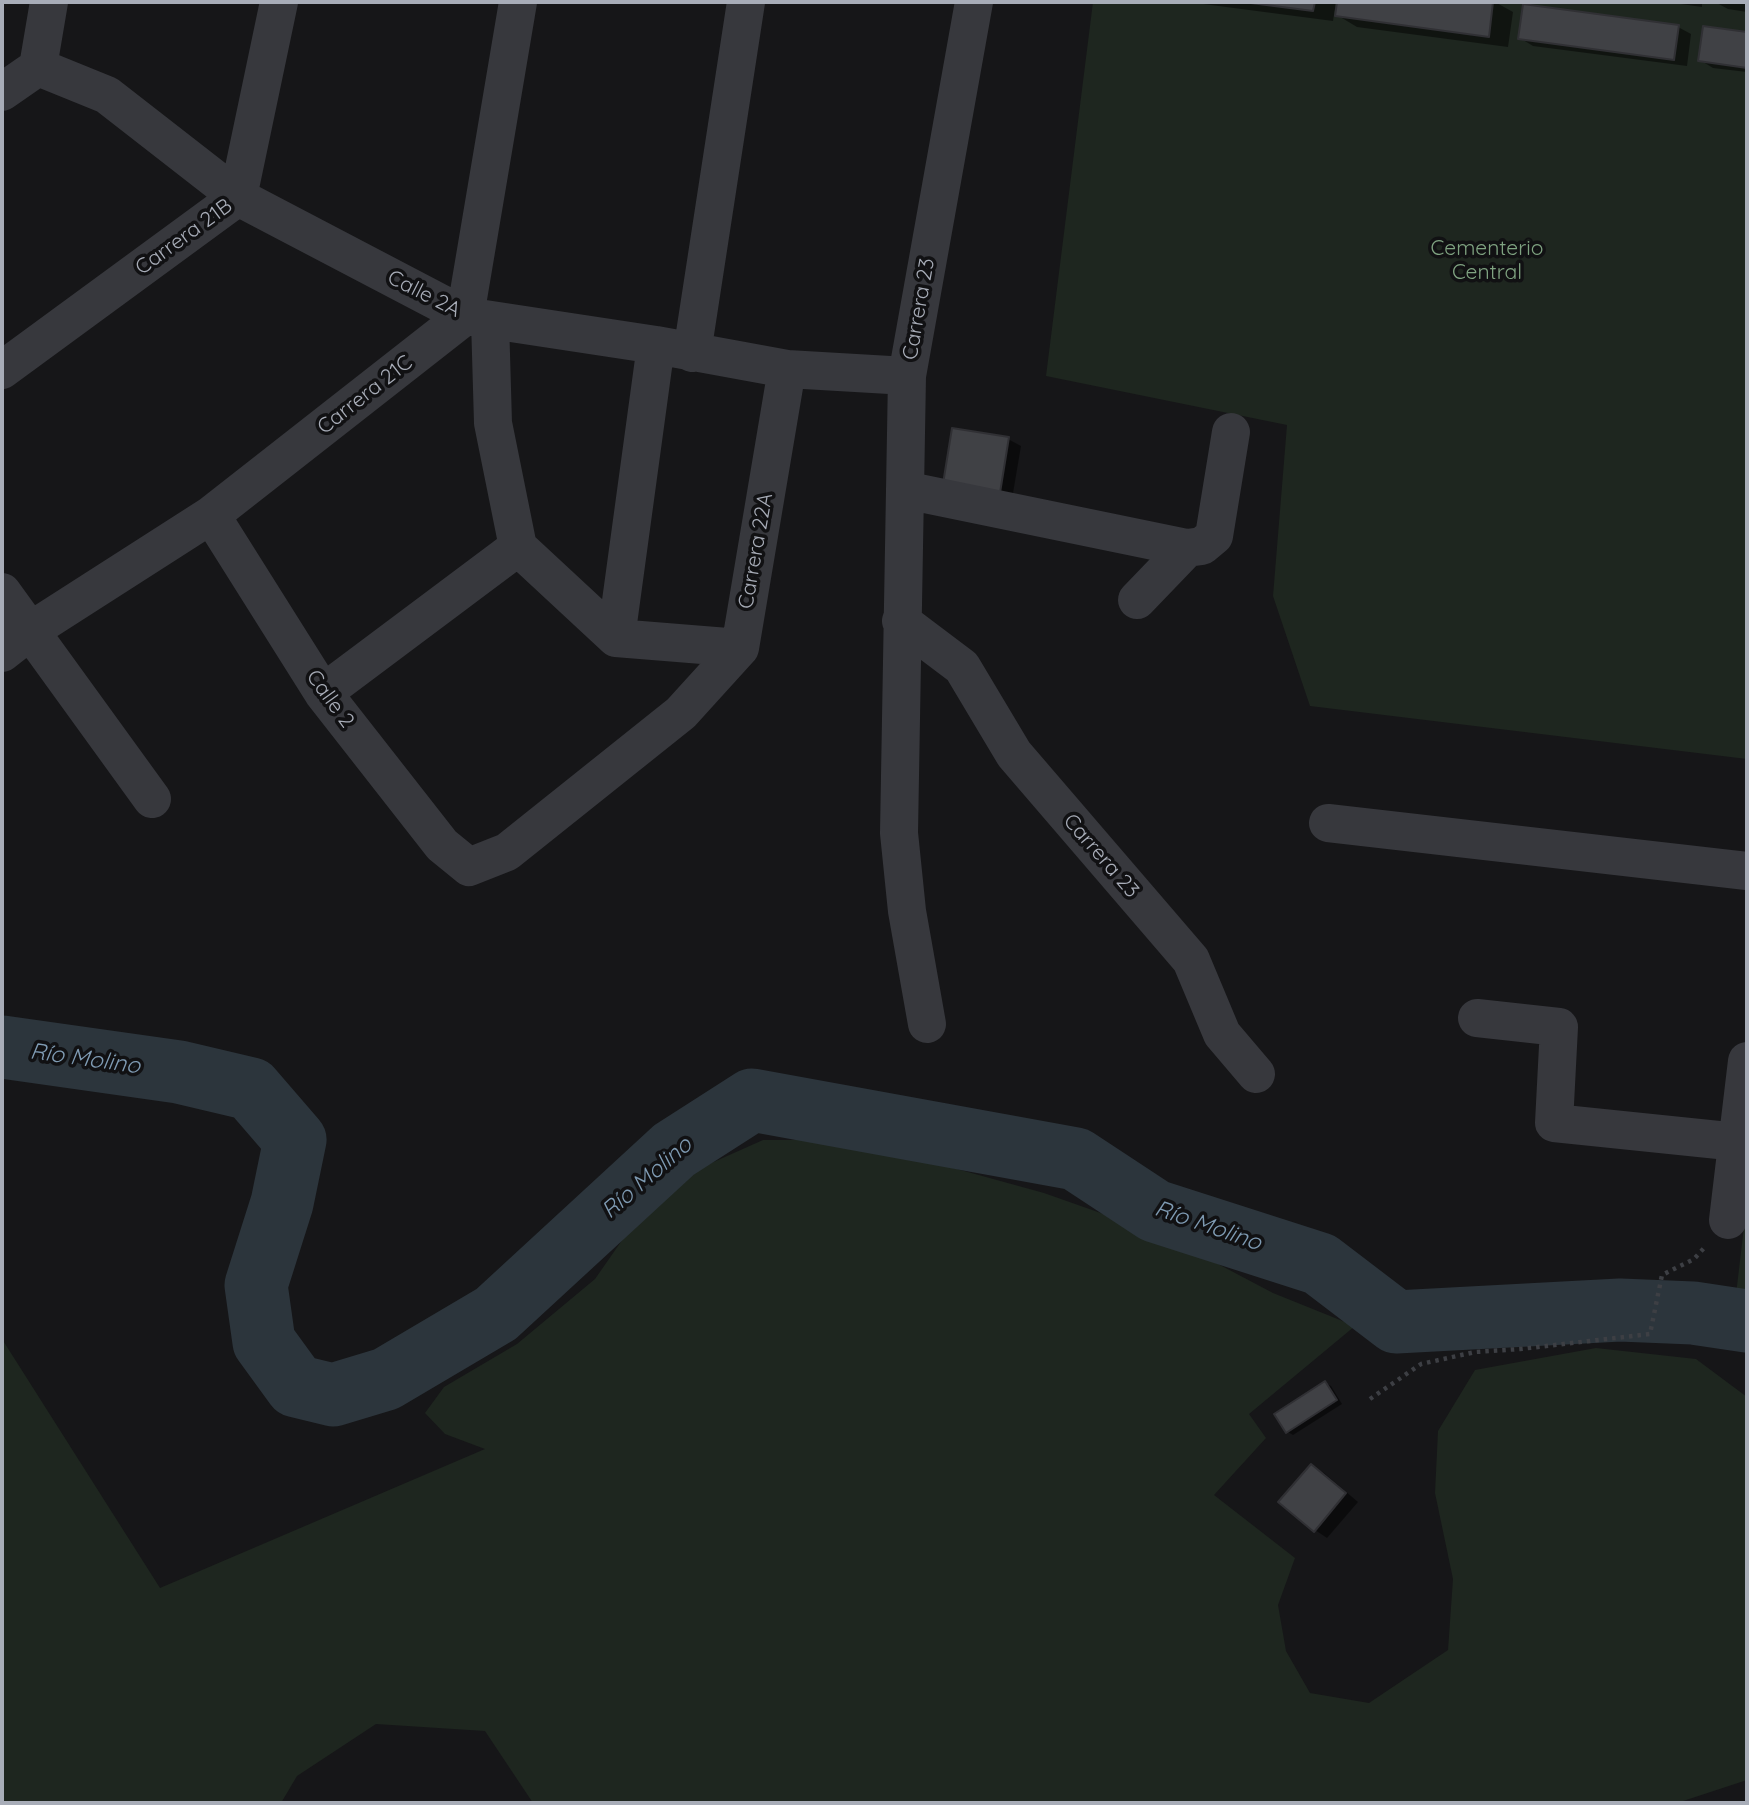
<!DOCTYPE html>
<meta charset="utf-8">
<style>
body{margin:0}
#map{position:relative;width:1749px;height:1805px;overflow:hidden;background:#161618;font-family:Quicksand,sans-serif}
canvas{display:block}
.frame{position:absolute;inset:0;border:4px solid #a8adb8;pointer-events:none}
</style>
<div id="map">
<canvas width="1749" height="1805"></canvas>
<div class="frame"></div>
</div>
<script>
const context = document.querySelector('canvas').getContext('2d');
context.lineJoin = 'round';
function fill(path, color) {
  context.fillStyle = color;
  context.fill(path, 'evenodd');
}
function strokePath(path, color, width, dash) {
  context.strokeStyle = color;
  context.lineWidth = width;
  context.lineCap = dash ? 'butt' : 'round';
  context.setLineDash(dash || []);
  context.stroke(path);
}
function drawText(font, color, halo, rows, align = 'center') {
  context.font = font + ' Quicksand,sans-serif';
  context.lineWidth = 7;
  context.setLineDash([]);
  context.textBaseline = 'middle';
  context.strokeStyle = halo;
  context.fillStyle = color;
  for (const [text, x, y, turn = 0] of rows) {
    context.save();
    context.translate(x, y);
    context.rotate((+turn || 0) * Math.PI / 180);
    context.textAlign = isNaN(turn) ? turn : align;
    if (halo) context.strokeText(text, 0, 0);
    context.fillText(text, 0, 0);
    context.restore();
  }
}
const green = new Path2D(`
 M1093 2H1747V759L1310 706 1273 596 1287 425 1046 376Z
 M763 1140H831L946 1166 1044 1193 1163 1235 1273 1293 1355 1326 1249 1414 1266 1438 1214 1495 1295 1558 1278 1605 1286 1651 1310 1693 1369 1703 1448 1650 1453 1579 1435 1493 1438 1431 1475 1370 1596 1348 1696 1359 1747 1397V1780L1677 1803H533L485 1731 376 1724 297 1776 281 1803H2V1339L160 1588 485 1449 445 1434 425 1413 444 1387 517 1344 595 1279 639 1216 689 1173Z
 M1747 1201V1306L1735 1303Z`);
const shadow = new Path2D(`
 M1188 2H1336L1333 21Z
 M1339 2H1495L1513 12 1508 47 1357 27 1337 15Z
 M1667 2H1702V7Z
 M1715 2H1747V12L1728 9Z
 M1678 27 1691 34 1687 66 1533 46 1520 38Z
 M1705 28 1747 34V72L1713 68 1700 60Z
 M1008 439 1021 446 1011 505 956 497Z
 M1325 1383 1331 1386 1342 1404 1293 1435 1288 1432Z
 M1311 1466 1324 1473 1358 1502 1327 1538 1315 1530Z`);
const river = new Path2D(`
 M2 1047 179 1072 251 1089 295 1140 282 1203 256 1285 264 1342 296 1386 333 1395 386 1379 496 1314 674 1150 752 1100 1076 1159 1155 1211 1320 1264 1396 1322 1620 1310 1693 1313 1747 1321`);
const building = new Path2D(`
 M1243 2H1315L1313 11Z
 M1337 2H1493L1489 37 1335 16Z
 M1523 4 1679 25 1674 60 1518 39Z
 M1703 26 1747 32V68L1698 61Z
 M952 428 1009 437 999 499 942 490Z
 M1325 1381 1337 1400 1286 1433 1274 1414Z
 M1311 1464 1346 1493 1314 1532 1278 1502Z`);
const path = new Path2D(`
 M1370 1399 1421 1364 1475 1352 1520 1349 1650 1334 1662 1275 1694 1259 1705 1247`);
const street = new Path2D(`
 M38 67 107 95 238 197 465 316 656 345 787 369 907 376
 M2 92 38 67 49 2
 M490 320 493 423 518 547 616 638 740 648
 M692 353 746 2
 M2 370 238 197 279 2
 M905 490 1187 548 1202 546 1214 536 1231 432
 M211 515 323 693 442 845 469 867 507 852 681 713 740 648 787 369
 M2 592 152 799
 M1137 600 1187 548
 M901 621 962 667 1014 754 1191 960 1222 1034 1256 1074
 M616 638 656 345
 M2 653 30 631 211 515 465 316 518 2
 M323 693 518 547
 M1328 823 1747 871
 M1477 1018 1559 1027 1554 1123 1738 1142
 M927 1024 907 911 899 833 907 376 974 2
 M1728 1220 1747 1061`);
const streetNames = [
 ["Carrera 21B",184,237,-36],
 ["Calle 2A",424,294,27],
 ["Carrera 23",919,309,-80],
 ["Carrera 21C",365,395,-38],
 ["Carrera 22A",756,551,-80],
 ["Calle 2",330,699,54],
 ["Carrera 23",1101,856,49]
];
const parkNames = [
 ["Cementerio",1487,249],
 ["Central",1487,273]
];
const waterNames = [
 ["Río Molino",85,1059,8],
 ["Río Molino",647,1178,-41],
 ["Río Molino",1208,1226,19]
];
fill(green, '#1e261f');
fill(shadow, '#0007');
strokePath(river, '#2c353c', 63);
fill(building, '#404145');
strokePath(building, '#303034', 2);
strokePath(path, '#3d3f44', 4.5, [3.5, 5]);
strokePath(street, '#37383d', 38);
drawText('21px', '#a8adb8', '#111113', streetNames);
drawText('21px', '#7fa381', '#111113', parkNames);
drawText('italic 23px', '#7f9bb3', '#111113', waterNames);
</script>
